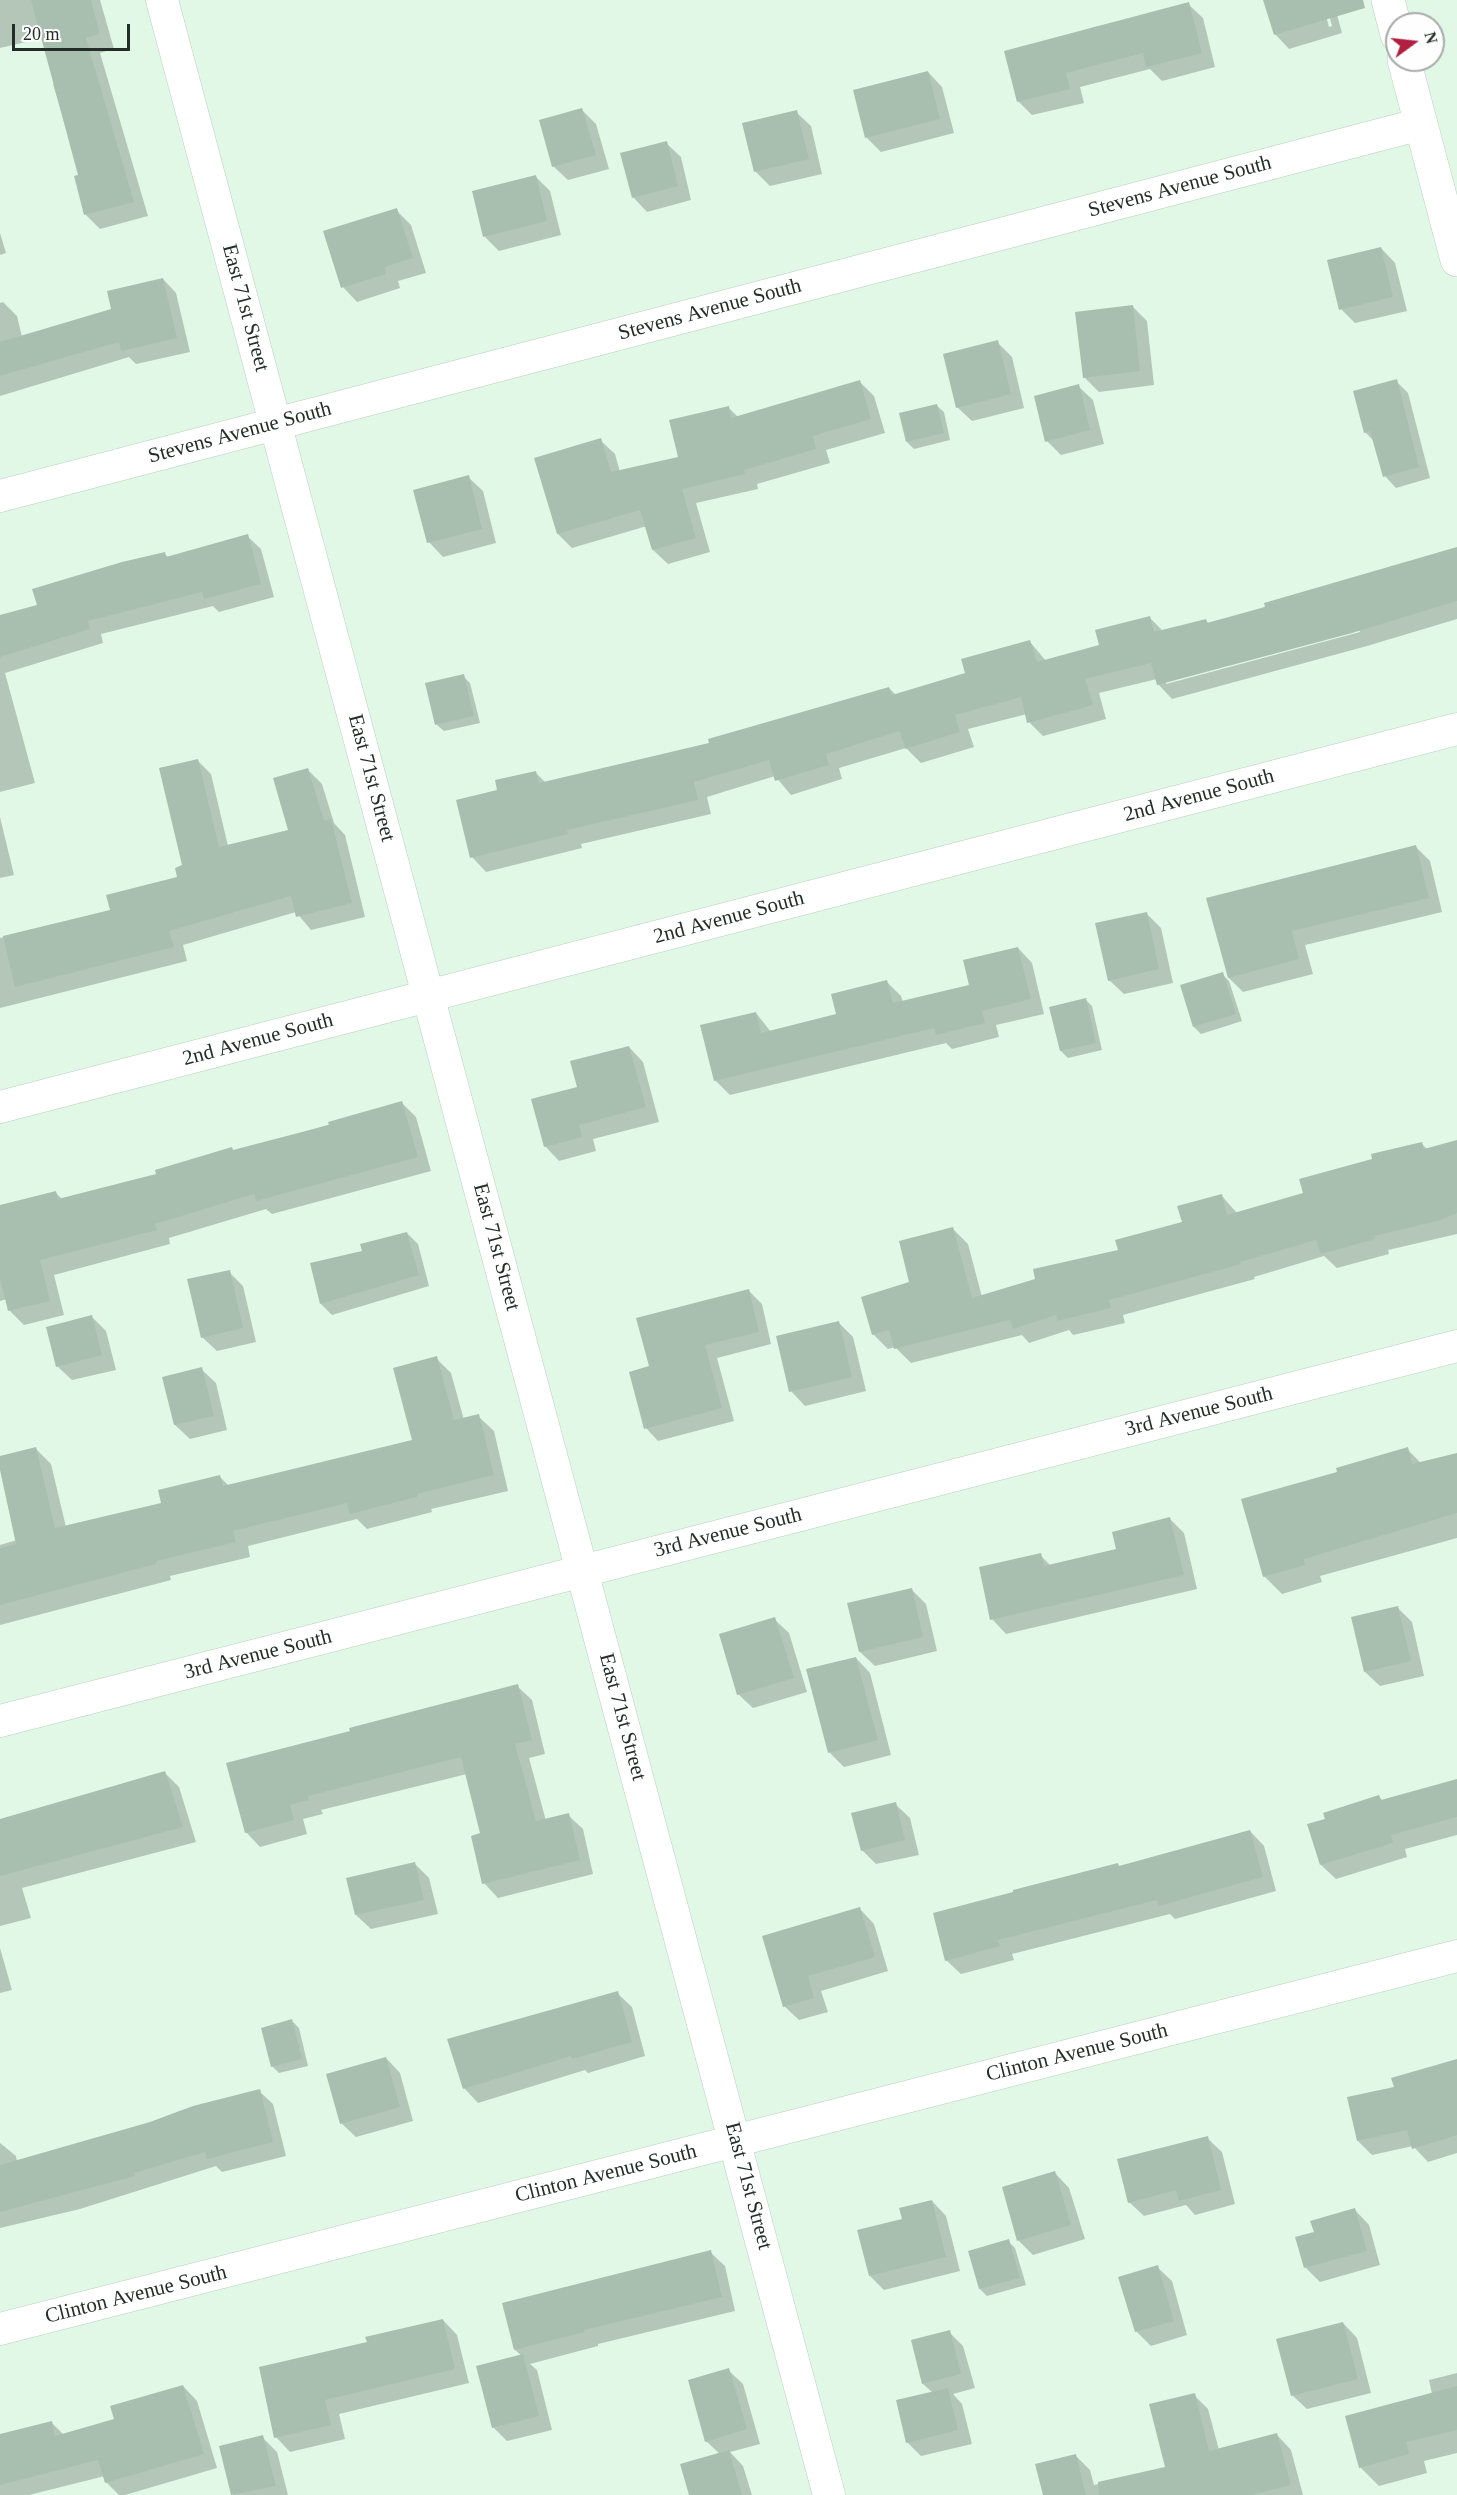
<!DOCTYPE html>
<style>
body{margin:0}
#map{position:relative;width:1457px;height:2495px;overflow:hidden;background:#e1f8e7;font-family:"Times New Roman",serif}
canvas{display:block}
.north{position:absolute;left:1385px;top:12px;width:60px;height:60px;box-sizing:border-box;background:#fefefe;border:2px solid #a7aaa8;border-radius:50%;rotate:75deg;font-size:16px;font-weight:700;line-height:24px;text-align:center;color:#242d27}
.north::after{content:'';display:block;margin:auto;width:21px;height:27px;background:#b22041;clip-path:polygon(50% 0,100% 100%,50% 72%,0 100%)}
.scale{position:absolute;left:12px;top:24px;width:118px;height:27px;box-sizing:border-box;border:3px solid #242d27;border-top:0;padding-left:8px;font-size:18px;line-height:21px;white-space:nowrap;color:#242d27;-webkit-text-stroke:4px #fefefe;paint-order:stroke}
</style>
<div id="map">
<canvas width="1457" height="2495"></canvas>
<div class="north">N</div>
<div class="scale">20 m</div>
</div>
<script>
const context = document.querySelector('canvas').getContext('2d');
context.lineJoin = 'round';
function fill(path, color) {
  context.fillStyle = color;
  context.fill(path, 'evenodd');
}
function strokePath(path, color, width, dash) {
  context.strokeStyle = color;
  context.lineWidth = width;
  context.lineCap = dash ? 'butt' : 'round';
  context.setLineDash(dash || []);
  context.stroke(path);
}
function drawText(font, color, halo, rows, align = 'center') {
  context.font = font + ' "Times New Roman",serif';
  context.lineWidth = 5;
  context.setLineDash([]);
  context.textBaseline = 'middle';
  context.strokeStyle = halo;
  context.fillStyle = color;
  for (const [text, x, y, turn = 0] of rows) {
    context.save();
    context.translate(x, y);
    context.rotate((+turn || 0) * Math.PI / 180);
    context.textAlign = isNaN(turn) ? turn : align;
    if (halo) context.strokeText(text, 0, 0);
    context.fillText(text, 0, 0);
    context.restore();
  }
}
const shadow = new Path2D(`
 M0 0H100L114 49 100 53 148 216 100 229 85 214 80 176 53 84 56 83 43 38 0 48Z
 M1265 0H1322L1329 27 1332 26 1325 0H1333L1342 33 1289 49 1275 34Z
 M1188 4 1203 18 1215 67 1162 81 1150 69 1080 87 1084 103 1032 115 1018 101 1091 31V28Z
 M928 72 942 87 954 133 881 152 867 138 855 91Z
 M582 110 596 124 609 169 568 180 553 166Z
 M796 112 811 126 822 174 770 186 756 172 744 124Z
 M666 143 681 157 691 200 647 212 633 197Z
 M535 176 550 191 561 235 499 251 485 237Z
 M396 210 411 225 426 273 398 281 400 288 357 302 343 287Z
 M0 233 6 253 0 255Z
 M1381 248 1395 263 1407 311 1355 323 1341 309Z
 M163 279 176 293 190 352 136 364 129 357 0 396V303L3 302 17 316 22 337 113 310Z
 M1132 306 1147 321 1154 385 1099 392 1085 378Z
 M997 342 1012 357 1024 408 972 421 957 407Z
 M1396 381 1408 393 1430 478 1396 488 1385 476 1374 441 1365 432Z
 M860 382 874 396 885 433 826 450 830 463 757 484 758 489 696 503 710 552 668 564 653 550 647 526 572 548 558 534 600 440 615 454 620 472 680 458 728 407 738 417Z
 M1078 386 1093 400 1104 444 1061 455 1047 441Z
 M937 406 944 412 950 440 914 449 907 442Z
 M468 477 483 491 496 543 443 557 429 542Z
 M247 536 261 549 274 597 219 612 213 606 101 634 103 643 5 673 35 783 0 792V617L39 606 164 553 169 558Z
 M1457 549V619L1367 646 1172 699 1158 684 1157 679 1099 693 1106 719 1043 736 1029 722 1027 714 968 729 974 747 921 763 906 748 839 768 842 779 791 795 775 776 707 797 711 814 581 844 582 848 486 872 472 857 499 792 535 772 546 783 711 745 889 688 896 695 966 674 1030 642 1046 661 1101 646 1150 618 1163 631 1206 620 1209 624ZM1359 629 1360 632 1166 684V681Z
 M463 676 470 683 480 723 444 731 437 725Z
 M197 760 211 774 228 846 289 831 308 770 322 784 334 823 345 835 365 917 311 930 296 912 183 945 187 961 0 1008V938L112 911 179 878 184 866Z
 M0 817 14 875 0 878Z
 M1416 847 1430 861 1442 912 1305 945 1313 974 1243 992 1229 978 1208 899Z
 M1146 913 1161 928 1173 983 1124 994 1109 980Z
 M1018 948 1032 963 1044 1014 996 1025 999 1037 952 1049 946 1043 730 1095 715 1080 756 1013 771 1032 838 1015 887 982 901 996 903 1002 970 986Z
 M1222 974 1229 981 1242 1021 1201 1034 1194 1027Z
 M1085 999 1092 1006 1102 1050 1068 1058 1061 1051Z
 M629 1047 643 1062 659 1122 593 1139 596 1151 559 1161 545 1146 579 1088Z
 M402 1103 416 1117 431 1171 272 1214 266 1209 169 1238 170 1244 54 1275 64 1315 24 1325 10 1311 7 1299 0 1301V1207L56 1193 62 1199 158 1175Z
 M1457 1141V1234L1388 1250 1389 1254 1337 1268 1324 1256 1254 1277 1255 1279 1123 1315 1125 1323 1073 1335 1069 1330 1029 1343 1022 1335 911 1363 895 1347 888 1349 873 1334 953 1229 968 1244 982 1297 1120 1251 1183 1223 1221 1195 1237 1213 1305 1194 1374 1160 1422 1144 1428 1150Z
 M407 1233 418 1244 429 1286 332 1315 321 1304 364 1252Z
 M229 1272 243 1286 256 1342 217 1351 202 1337Z
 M749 1291 762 1304 771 1344 717 1358 734 1421 658 1441 646 1428 650 1367Z
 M92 1317 106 1331 116 1370 72 1380 57 1366Z
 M838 1322 853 1337 866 1391 805 1406 791 1391Z
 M436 1358 451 1373 464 1420 478 1416 494 1431 508 1491 431 1509 432 1512 367 1529 357 1519 248 1546 250 1557 170 1576 171 1580 0 1625V1545L17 1540 0 1457 36 1449 51 1464 66 1527 163 1504 220 1477 229 1486 414 1441Z
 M201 1369 216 1383 227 1430 190 1439 175 1425 164 1378Z
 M1407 1449 1421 1463 1457 1454V1538L1320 1576 1322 1582 1282 1594 1264 1576 1339 1473Z
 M1170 1519 1184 1533 1197 1589 1006 1634 992 1619 1040 1555 1051 1566 1118 1550Z
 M912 1590 926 1604 937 1651 875 1666 860 1652Z
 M1398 1608 1412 1622 1424 1676 1380 1686 1365 1672 1353 1619Z
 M774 1619 789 1633 807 1692 753 1708 738 1694Z
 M856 1658 870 1673 891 1755 844 1767 830 1753Z
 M517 1686 532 1700 545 1754 529 1758 546 1821 568 1815 583 1829 593 1874 498 1898 484 1883 481 1834 467 1774 321 1810 323 1814 303 1819 307 1834 260 1847 246 1832 352 1733Z
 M165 1773 179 1787 196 1842 22 1888 31 1918 0 1926V1820Z
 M1457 1780V1835L1405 1849 1407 1857 1336 1879 1321 1865 1326 1820 1379 1797 1383 1801Z
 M895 1804 910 1818 919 1855 876 1864 862 1850Z
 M1250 1831 1264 1846 1276 1891 1175 1919 1170 1914 1012 1954 1014 1960 961 1974 946 1960 1120 1867Z
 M415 1864 429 1878 438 1914 371 1929 356 1915Z
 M860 1909 874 1924 888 1971 821 1991 828 2012 799 2020 784 2006Z
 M0 1948 12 1990 0 1993Z
 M617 1993 632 2007 645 2056 588 2073 585 2070 478 2103 464 2088 449 2040Z
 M292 2021 299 2028 308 2066 279 2073 272 2066Z
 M386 2058 400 2073 413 2121 356 2137 341 2123Z
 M1457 2061V2153L1428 2162 1413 2146 1372 2155 1358 2141 1396 2088Z
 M259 2091 273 2104 286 2156 222 2172 216 2166 80 2209 0 2228V2143L16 2156 17 2162Z
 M1207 2138 1222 2152 1235 2204 1195 2215 1186 2205 1144 2216 1129 2202Z
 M1055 2173 1069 2188 1085 2239 1033 2255 1019 2241 1003 2188Z
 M932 2201 946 2216 960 2271 884 2290 870 2276 904 2220Z
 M1355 2210 1369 2225 1380 2265 1320 2282 1306 2268 1297 2238 1316 2233Z
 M1008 2241 1015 2248 1026 2285 987 2296 980 2289Z
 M710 2252 725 2266 735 2311 598 2344V2346L530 2364 537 2370 552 2430 507 2441 493 2427 522 2356 515 2350Z
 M1157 2267 1172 2281 1187 2335 1151 2346 1136 2331Z
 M443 2320 457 2335 469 2383 339 2414 345 2439 290 2452 276 2437 368 2343Z
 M1343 2323 1357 2338 1371 2393 1307 2409 1292 2395Z
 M949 2332 963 2346 975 2388 953 2394 962 2404 972 2444 921 2456 907 2442 933 2393 923 2384Z
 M728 2370 743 2384 760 2444 730 2452 743 2466 752 2495H691L720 2454 706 2441Z
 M1457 2373V2453L1424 2461 1427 2473 1379 2486 1360 2467 1432 2394 1429 2380Z
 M183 2386 197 2401 217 2468 125 2495H119L106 2482 105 2476 29 2495H0V2435L51 2422 64 2435 115 2420Z
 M1194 2395 1208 2409 1219 2450 1277 2435 1291 2450 1303 2495H1044L1076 2456 1090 2470 1094 2485 1166 2468Z
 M262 2437 277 2452 288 2495H233L221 2447Z`);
const building = new Path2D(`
 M31 0H91L100 34 86 38 134 202 84 215 74 176 78 175Z
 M1263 0H1363L1365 8 1274 35Z
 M1189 2 1202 53 1146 67 1143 53 1066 73 1070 89 1017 102 1004 51Z
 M928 71 940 119 865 138 853 90Z
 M582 108 596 155 552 167 539 120Z
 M797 110 809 159 754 172 742 123Z
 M667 141 678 186 632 198 620 153Z
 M536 175 547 221 483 237 472 191Z
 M397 208 413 258 385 267 386 274 341 288 323 231Z
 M1381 247 1393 297 1339 310 1327 260Z
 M163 278 177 338 121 351 119 342 0 376V342L111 309 107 291Z
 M1133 305 1140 371 1083 378 1075 312Z
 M998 340 1011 394 956 408 943 354Z
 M1397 379 1419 467 1383 477 1370 431 1364 433 1353 391Z
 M860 380 871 419 813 436 816 449 744 470 745 474 682 489 696 538 652 550 640 510 557 534 534 458 601 438 611 472 678 457 669 420 729 406 731 418Z
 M1079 384 1090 430 1045 442 1034 396Z
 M937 404 944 433 906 442 899 413Z
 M469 475 482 529 427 543 413 490Z
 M248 534 261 584 204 599 202 592 88 621 90 629 0 657V615L37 605 32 589 122 562 165 552 166 557Z
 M1457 547V601L1352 633 1157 685 1151 663 1085 679 1093 705 1027 723 1021 697 955 715 960 732 905 749 900 731 826 754 829 765 775 781 769 760 694 782 698 800 567 830 568 834 470 858 456 800 497 790 495 780 536 771 539 783 709 743 708 739 889 687 892 695 965 673 961 659 1030 640 1037 662 1099 645 1095 630 1150 616 1154 632 1206 619 1207 623 1265 607 1264 603Z
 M464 674 474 716 435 725 425 683Z
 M198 759 219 847 288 830 273 778 308 768 324 821 331 819 352 903 296 917 291 896 169 931 174 947 15 987 3 936 110 910 106 895 177 877 175 868 182 865 159 768Z
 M1416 845 1429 898 1292 931 1299 959 1228 978 1206 898Z
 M1147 912 1159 969 1108 981 1095 923Z
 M1018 947 1031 999 982 1011 985 1023 936 1035 934 1028 714 1081 700 1025 756 1012 761 1033 836 1014 831 994 887 980 893 1003 969 985 963 960Z
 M1223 972 1236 1014 1193 1027 1180 985Z
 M1086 998 1096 1043 1060 1051 1049 1007Z
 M629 1046 646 1107 579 1125 582 1137 544 1147 531 1099 577 1087 570 1061Z
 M402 1101 418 1157 256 1201 254 1194 155 1224 157 1230 40 1260 50 1301 8 1311 0 1278V1205L56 1191 58 1199 156 1174 155 1170 232 1147 233 1150 329 1125 328 1122Z
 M1457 1140V1213L1441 1220 1374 1236 1375 1239 1321 1254 1316 1240 1240 1262 1241 1264 1109 1300 1111 1308 1057 1321 1056 1315 1013 1329 1010 1320 894 1349 889 1330 872 1335 861 1297 909 1282 899 1241 953 1227 972 1298 1035 1279 1033 1269 1118 1250 1115 1240 1182 1222 1177 1206 1222 1194 1227 1215 1303 1193 1299 1179 1372 1159 1371 1154 1422 1142 1424 1149Z
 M407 1232 419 1275 320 1304 310 1263 362 1251 360 1244Z
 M230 1270 243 1328 201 1338 187 1279Z
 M749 1289 759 1332 705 1345 722 1408 644 1429 629 1372 649 1366 636 1318Z
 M92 1315 102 1355 56 1367 46 1327Z
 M839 1321 852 1377 789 1392 776 1336Z
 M437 1356 454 1420 479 1414 494 1475 417 1494V1497L350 1514 347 1503 233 1531 236 1542 156 1561V1564L0 1605V1548L16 1544 0 1470V1456L36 1447 55 1528 161 1503 158 1490 220 1475 223 1486 412 1440 393 1368Z
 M202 1367 214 1416 174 1425 162 1377Z
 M1408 1447 1412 1464 1457 1453V1513L1304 1559 1305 1565 1263 1577 1241 1499 1337 1472 1336 1468Z
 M1170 1517 1184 1575 990 1620 979 1567 1041 1553 1044 1566 1116 1549 1112 1532Z
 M912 1588 923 1637 859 1652 847 1603Z
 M1398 1606 1411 1661 1364 1672 1351 1617Z
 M775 1617 794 1678 737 1695 719 1634Z
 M856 1657 878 1740 828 1753 806 1669Z
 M518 1684 532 1740 515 1744 536 1821 569 1813 580 1860 482 1884 471 1836 480 1833 461 1757 308 1796 309 1800 290 1805 294 1820 245 1833 226 1763 350 1731 349 1728Z
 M165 1771 183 1827 0 1876V1819Z
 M1457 1779V1817L1391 1835 1393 1843 1320 1865 1307 1824 1325 1819 1323 1813 1379 1795 1381 1800Z
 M896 1802 905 1840 861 1851 851 1813Z
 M1250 1830 1263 1877 1159 1906 1157 1900 998 1940 1000 1946 945 1961 933 1913 1013 1892V1890L1118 1863 1119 1866Z
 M415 1862 424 1900 355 1915 346 1878Z
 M860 1907 875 1957 808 1976 814 1998 783 2007 762 1936Z
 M618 1991 632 2042 572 2059 571 2056 463 2089 447 2039Z
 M292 2019 302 2059 271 2067 261 2028Z
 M386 2057 400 2107 340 2124 326 2074Z
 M1457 2059V2135L1412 2149 1407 2130 1357 2141 1347 2097 1394 2087 1391 2078Z
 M260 2089 273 2142 207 2159 205 2152 134 2173 135 2176 0 2212V2165L150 2122 193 2106Z
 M1208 2136 1221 2190 1179 2201 1176 2190 1128 2203 1117 2159Z
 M1055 2171 1071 2225 1017 2241 1002 2187Z
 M932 2200 946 2257 869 2276 857 2230 902 2219 899 2208Z
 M1355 2208 1367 2251 1304 2268 1295 2237 1314 2232 1310 2221Z
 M1009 2239 1020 2278 979 2289 968 2251Z
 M711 2250 722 2297 584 2330 585 2332 514 2350 502 2303Z
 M1158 2265 1174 2321 1135 2332 1118 2277Z
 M443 2319 455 2369 325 2400 331 2425 274 2438 259 2367 367 2342 365 2337Z
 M1343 2322 1358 2379 1291 2396 1276 2339Z
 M950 2330 961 2374 922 2384 911 2340Z
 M523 2354 539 2416 492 2428 476 2366Z
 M729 2368 747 2429 705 2442 688 2380Z
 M183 2385 204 2454 105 2483 98 2460 0 2485V2434L52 2421 55 2436 114 2419 110 2406Z
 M1457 2386V2430L1406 2442 1409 2454 1359 2468 1345 2416Z
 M948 2388 958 2430 906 2443 896 2400Z
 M1195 2393 1209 2451 1277 2433 1291 2485 1251 2495H1099L1098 2482 1165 2467 1149 2404Z
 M263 2435 276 2486 231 2495 219 2446Z
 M729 2450 742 2495H689L680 2464Z
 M1076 2454 1086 2495H1043L1035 2464Z`);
const minor = new Path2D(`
 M162 0 829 2495
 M0 496 1421 124
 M0 1107 1457 729
 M0 1721 1457 1346
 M0 2329 1457 1956`);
const tertiary = new Path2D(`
 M1388 0 1397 35
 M1404 60 1457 260`);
const streetNames = [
 ["Stevens Avenue South",1180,187,-15],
 ["East 71st Street",245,308,75],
 ["Stevens Avenue South",710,310,-15],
 ["Stevens Avenue South",240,433,-15],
 ["East 71st Street",371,778,75],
 ["2nd Avenue South",1199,796,-15],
 ["2nd Avenue South",729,918,-15],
 ["2nd Avenue South",258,1040,-15],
 ["East 71st Street",496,1247,75],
 ["3rd Avenue South",1199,1412,-14],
 ["3rd Avenue South",728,1533,-14],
 ["3rd Avenue South",258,1655,-14],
 ["East 71st Street",622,1717,75],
 ["Clinton Avenue South",1077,2053,-14],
 ["Clinton Avenue South",606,2174,-14],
 ["East 71st Street",748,2186,75],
 ["Clinton Avenue South",136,2295,-14]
];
fill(shadow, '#0003');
fill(building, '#a8beae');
strokePath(minor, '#b8cebe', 33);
strokePath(tertiary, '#b8cebe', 34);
strokePath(minor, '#fff', 32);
strokePath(tertiary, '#fff', 33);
drawText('21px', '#242d27', '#fefefe', streetNames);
</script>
